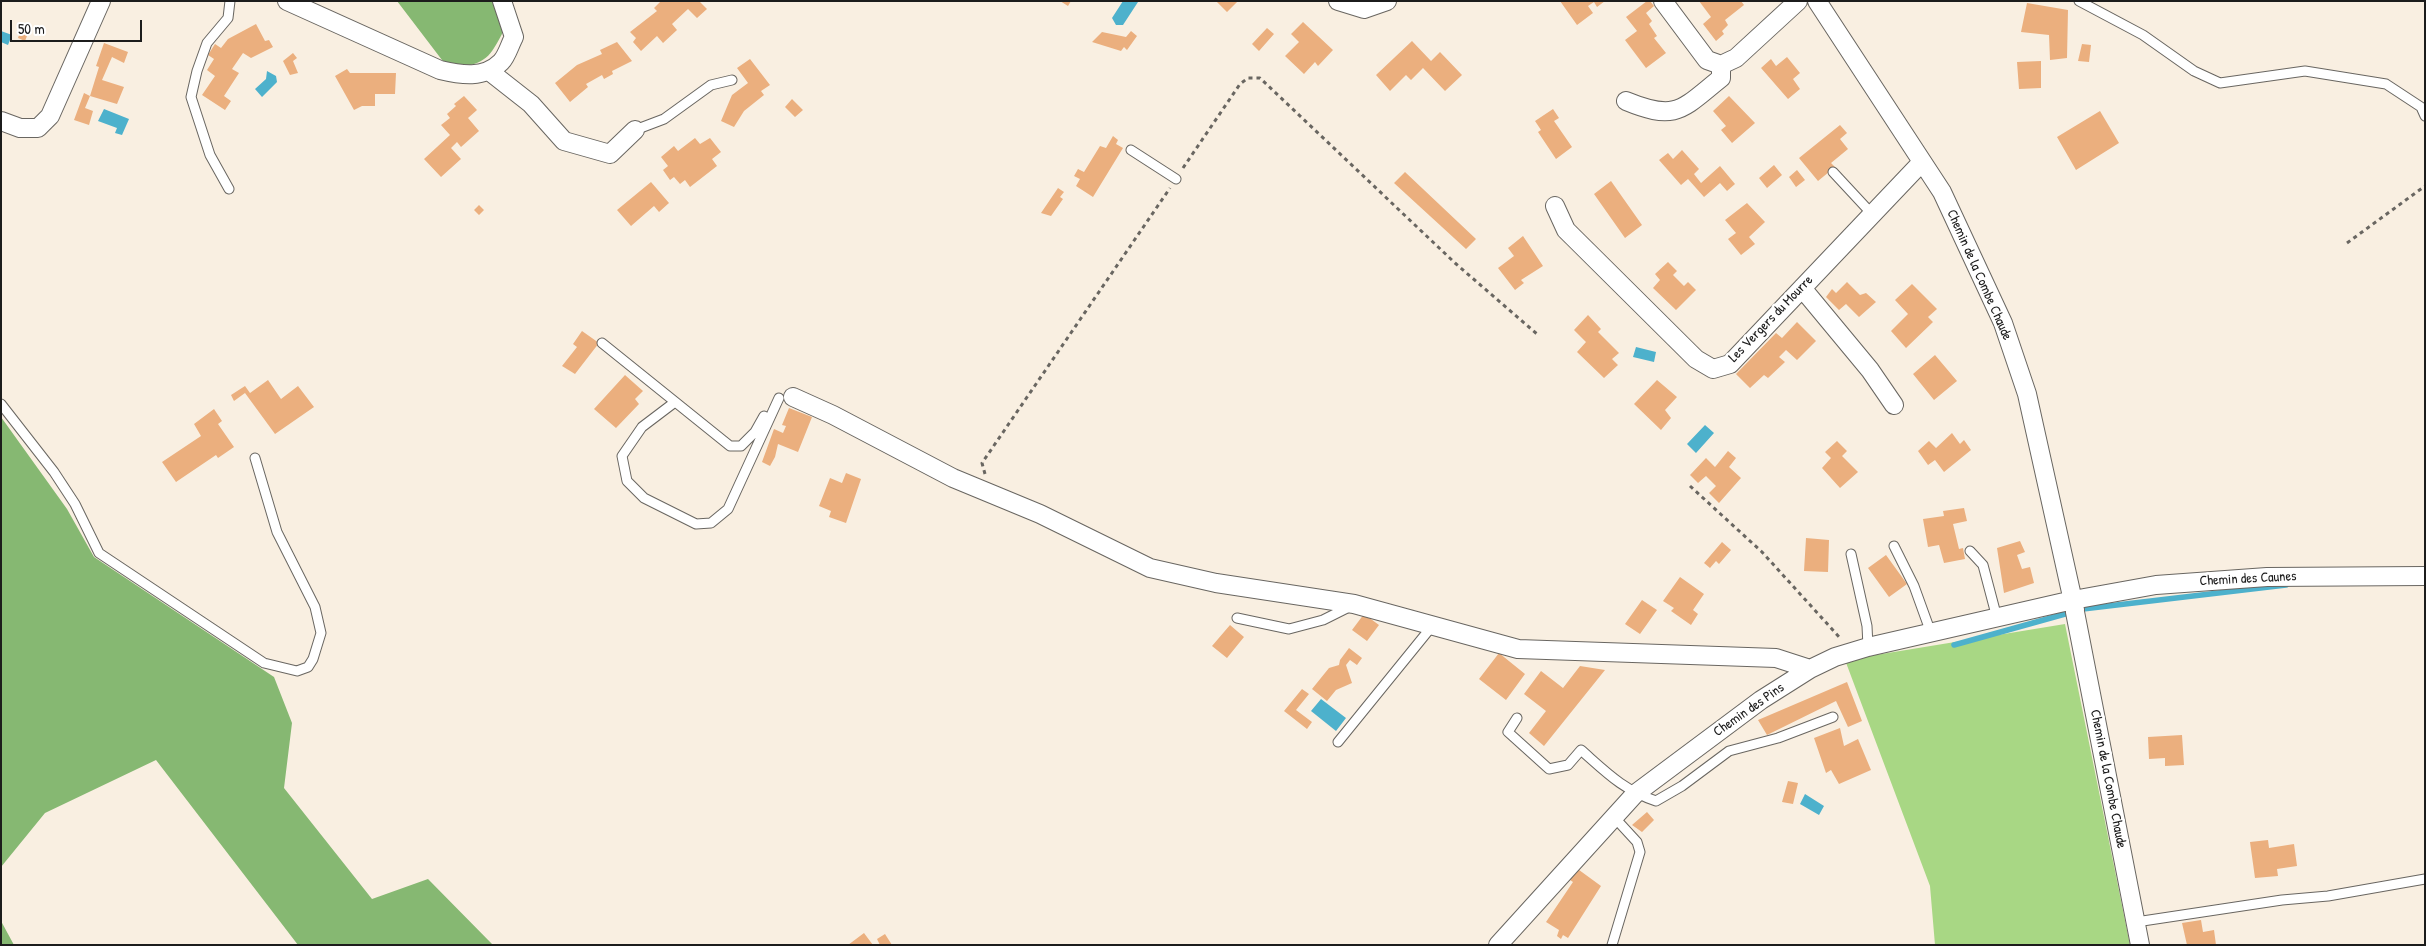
<!DOCTYPE html>
<style>
body{margin:0}
#map{position:relative;width:2426px;height:946px;overflow:hidden;background:#f9efe1;font-family:"Patrick Hand",sans-serif}
canvas{display:block}
.frame{position:absolute;inset:0;border:2px solid #1c1c1c;pointer-events:none}
.scale{position:absolute;left:10px;top:20px;width:132px;height:22px;box-sizing:border-box;border:2px solid #1c1c1c;border-top:0;padding-left:6px;font-size:15px;line-height:18px;white-space:nowrap;color:#1c1c1c;-webkit-text-stroke:4px #fff;paint-order:stroke}
</style>
<div id="map">
<canvas width="2426" height="946"></canvas>
<div class="frame"></div>
<div class="scale">50 m</div>
</div>
<script>
const context = document.querySelector('canvas').getContext('2d');
context.lineJoin = 'round';
function fill(path, color) {
  context.fillStyle = color;
  context.fill(path, 'evenodd');
}
function strokePath(path, color, width, dash) {
  context.strokeStyle = color;
  context.lineWidth = width;
  context.lineCap = dash ? 'butt' : 'round';
  context.setLineDash(dash || []);
  context.stroke(path);
}
function drawText(font, color, halo, rows, align = 'center') {
  context.font = font + ' "Patrick Hand",sans-serif';
  context.lineWidth = 5;
  context.setLineDash([]);
  context.textBaseline = 'middle';
  context.strokeStyle = halo;
  context.fillStyle = color;
  for (const [text, x, y, turn = 0] of rows) {
    context.save();
    context.translate(x, y);
    context.rotate((+turn || 0) * Math.PI / 180);
    context.textAlign = isNaN(turn) ? turn : align;
    if (halo) context.strokeText(text, 0, 0);
    context.fillText(text, 0, 0);
    context.restore();
  }
}
const green = new Path2D(`
 M2065 624 2130 945H1935L1930 886 1845 660Z`);
const forest = new Path2D(`
 M397 1H495L504 30C489 59 487 62 455 69L442 60Z
 M1 417 67 509 94 557 274 677 292 723 284 788 372 899 428 879 493 945H298L156 760 45 813 1 867Z
 M1 921 14 945H1Z`);
const water = new Path2D(`
 M1123 1 1138 2 1123 25H1116L1112 18Z
 M1 31 12 35 8 45 1 42Z
 M267 71 276 76 277 82 262 97 255 89 266 79Z
 M104 109 129 119 122 135 115 133 117 128 98 121Z
 M1636 347 1656 352 1654 362 1633 357Z
 M1705 425 1714 433 1696 453 1687 444Z
 M1321 699 1346 718 1336 731 1311 711Z
 M1805 794 1824 806 1819 815 1800 804Z`);
const stream = new Path2D(`
 M1954 645 2083 609 2286 585`);
const building = new Path2D(`
 M661 1H699L707 9 697 18 688 9 672 24 677 30 663 43 657 36 641 51 633 42 636 38 630 32 657 11 654 8Z
 M1060 1H1071L1068 6Z
 M1216 1H1238L1227 12Z
 M1560 1H1605L1597 7 1594 2 1588 6 1593 13 1577 25Z
 M1647 1H1650L1654 6 1646 13 1652 21 1649 24 1657 36 1654 38 1666 53 1646 68 1625 40 1637 31 1626 17Z
 M1699 1H1741L1744 5 1725 20 1728 25 1722 31 1724 34 1716 41 1703 24 1711 17Z
 M2027 3 2068 10 2067 58 2050 60 2049 35 2021 32Z
 M1303 22 1333 50 1318 66 1315 62 1304 74 1285 56 1299 42 1291 34Z
 M256 24 265 41 269 40 273 47 251 58 243 53 232 69 239 73 224 96 231 101 225 110 202 95 215 76 207 70 214 59 208 55 215 44 221 48 228 39Z
 M1267 28 1274 34 1259 51 1252 44Z
 M1131 31 1137 36 1127 50 1124 47 1121 51 1092 42 1102 32 1126 37Z
 M20 32 27 36 25 41 18 38Z
 M1412 41 1431 61 1440 52 1462 75 1445 91 1423 68 1411 80 1406 75 1390 91 1376 75Z
 M617 42 632 61 612 71 613 74 604 79 602 75 586 84 588 87 570 102 555 83 577 65 602 54 600 50Z
 M104 43 128 52 124 63 112 57 102 80 124 87 117 104 90 96 99 67 96 66Z
 M2082 44 2091 45 2089 62 2078 61Z
 M293 53 297 58 293 61 298 73 290 75 283 61Z
 M1787 57 1800 73 1793 79 1800 89 1788 99 1761 68 1771 59 1776 66Z
 M750 59 770 85 761 91 764 95 744 111 734 127 721 121 732 95 748 83 737 68Z
 M2041 61V88L2019 89 2017 62Z
 M347 69 350 73H396L395 94H375V106H362L354 110 335 76Z
 M84 93 90 96 85 108 93 111 89 125 74 120Z
 M464 96 477 110 468 118 479 131 461 147 457 142 451 148 461 159 441 177 424 159 450 135 441 125 450 118 447 114 456 106 454 104Z
 M1729 96 1755 123 1732 143 1721 130 1726 126 1713 111Z
 M792 99 803 110 795 117 785 107Z
 M1553 109 1559 118 1554 121 1572 147 1556 159 1538 132 1541 130 1535 121Z
 M2100 111 2119 143 2076 170 2057 137Z
 M1840 125 1847 133 1840 139 1848 149 1831 163 1835 167 1818 181 1799 158Z
 M1113 136 1118 140 1116 144 1123 148 1093 197 1076 186 1080 179 1074 176 1078 169 1084 172 1100 146 1106 148Z
 M695 138 700 144 710 138 721 152 712 159 717 166 690 187 685 180 680 184 674 177 670 180 663 170 668 166 661 157 674 146 678 151Z
 M1682 150 1699 169 1694 174 1701 183 1720 166 1735 184 1727 191 1720 183 1704 197 1688 179 1681 185 1659 160 1668 153 1673 159Z
 M1774 165 1782 175 1767 188 1759 178Z
 M1797 170 1805 180 1796 187 1789 177Z
 M1405 172 1476 239 1466 249 1394 183Z
 M1611 181 1642 225 1625 238 1594 194Z
 M651 182 669 203 659 212 654 206 631 226 617 210Z
 M1058 188 1064 192 1060 197 1063 199 1051 216 1041 213Z
 M1747 203 1765 222 1749 237 1755 244 1741 255 1728 239 1736 233 1725 220Z
 M479 205 484 210 479 215 474 210Z
 M1523 236 1543 266 1521 280 1524 283 1515 290 1498 268 1514 256 1508 248Z
 M1668 262 1677 271 1673 275 1684 286 1688 282 1696 290 1676 310 1653 288 1660 280 1655 274Z
 M1847 282 1860 295 1866 293 1876 302 1859 317 1846 304 1839 310 1826 297 1832 289 1836 293Z
 M1912 284 1937 309 1928 317 1933 322 1906 348 1891 331 1908 314 1895 300Z
 M1588 315 1601 329 1598 332 1619 353 1612 359 1618 365 1604 378 1577 352 1586 342 1574 330Z
 M1797 322 1816 341 1797 360 1786 350 1779 357 1785 362 1768 378 1764 375 1750 388 1736 374 1776 333 1782 338Z
 M582 331 599 343 575 374 562 366 577 347 573 344Z
 M1935 355 1957 381 1934 400 1913 374Z
 M625 375 643 391 635 399 639 404 616 428 594 409Z
 M268 380 281 399 298 386 314 407 275 434 245 393 234 401 231 395 245 386 250 393Z
 M1657 380 1677 397 1665 410 1671 418 1661 430 1634 404Z
 M789 408 812 417 798 452 778 444 775 457 770 466 762 462 774 429 783 433 786 426 782 425Z
 M214 409 222 421 218 424 234 447 218 458 216 455 176 482 162 462 201 436 194 424Z
 M1952 433 1960 444 1964 440 1971 450 1944 472 1935 460 1928 465 1918 451 1929 441 1936 448Z
 M1837 441 1847 451 1842 456 1858 472 1840 488 1822 468 1831 458 1825 452Z
 M1728 451 1736 458 1729 467 1741 478 1719 503 1709 493 1716 486 1706 476 1698 483 1690 475 1706 458 1715 467Z
 M846 473 861 479 846 523 829 517 831 511 819 506 830 478 842 483Z
 M1964 508 1967 521 1953 524 1959 549 1963 548 1965 559 1944 563 1939 545 1928 547 1923 519 1944 516 1943 511Z
 M1806 538 1829 540 1828 572 1804 571Z
 M2020 541 2025 552 2017 555 2022 569 2030 567 2034 583 2004 593 1997 548Z
 M1722 542 1731 550 1719 564 1716 561 1710 568 1704 563Z
 M1886 555 1907 584 1889 597 1868 568Z
 M1680 577 1704 594 1693 610 1698 614 1691 625 1671 611 1674 608 1663 601Z
 M1642 600 1657 610 1640 634 1625 624Z
 M1364 614 1379 625 1367 641 1352 630Z
 M1230 625 1244 637 1227 658 1212 646Z
 M1349 648 1362 658 1357 665 1350 660 1346 665 1352 683 1336 690 1327 701 1312 689 1329 668 1339 665 1340 660Z
 M1499 653 1525 674 1506 700 1479 679Z
 M1580 666 1605 670 1544 746 1529 733 1546 711 1524 694 1541 671 1563 688Z
 M1847 682 1862 721 1848 727 1836 701 1767 735 1758 720Z
 M1302 689 1309 694 1296 710 1312 722 1307 729 1284 711Z
 M1840 728 1844 746 1858 739 1871 770 1839 784 1831 770 1826 773 1814 738Z
 M2182 735 2184 765 2165 766V758L2149 759 2148 737Z
 M1788 781 1798 783 1793 804 1782 802Z
 M1647 812 1654 820 1642 832 1632 825Z
 M2268 840 2269 848 2294 844 2297 866 2277 869 2278 876 2255 878 2250 842Z
 M1575 867 1601 886 1568 938 1563 935 1561 939 1557 936 1559 930 1546 922 1573 882 1567 878Z
 M2201 920 2203 932 2214 930 2216 945H2187L2182 923Z
 M864 933 873 945H848Z
 M885 934 892 945H880L877 939Z`);
const path = new Path2D(`
 M1183 168 1240 84 1248 78H1260L1455 263 1537 334
 M2347 243 2425 186
 M985 474 982 463 1170 188
 M1690 486 1762 552 1841 639`);
const service = new Path2D(`
 M2079 1 2143 35 2194 71 2220 83 2305 71 2386 84 2421 107 2425 116
 M635 130 664 119 711 85 732 80
 M1131 150 1176 179
 M1833 172 1872 214
 M229 189 210 155 191 97 197 71 207 43 228 18 230 1
 M602 343 730 446H741L755 432 764 416
 M675 402 642 427 622 456 627 481 644 498 696 524 711 523 728 509 779 398
 M1 404 54 472 75 504 99 553 264 663 297 671 308 667 313 659 321 633 315 607 277 532 255 458
 M1894 546 1914 586 1931 633
 M1970 551 1983 565 1997 618
 M1851 554 1867 626 1868 647
 M1237 618 1289 629 1323 620 1351 606
 M1517 718 1508 732 1549 769 1568 765 1581 750C1606 772 1623 790 1656 801L1682 786 1729 751 1778 738 1833 717
 M1338 742 1433 625
 M2136 922 2282 900 2328 896 2425 879
 M1612 945 1640 852 1637 842 1614 817`);
const minor = new Path2D(`
 M287 1 440 70C461 75 484 79 501 62 507 56 510 44 514 37L502 1
 M1338 1 1364 9 1387 1
 M1663 1 1707 60 1721 65 1736 58 1798 1
 M1817 1 1942 192 2003 323 2027 394 2075 610
 M489 71 531 104 564 141 610 154 635 130
 M1626 101C1677 122 1682 109 1721 78V65
 M1 121 20 128H38L50 116 101 1
 M1555 206 1566 230 1696 359 1713 369 1730 364 1922 162
 M1802 288 1870 370 1894 405
 M793 397 833 415 953 478 1040 514 1150 568 1216 583 1354 604 1518 649 1776 658 1810 669
 M2075 612 2140 945
 M1498 945 1635 794 1761 700 1810 669 1835 657 1868 647 2073 600 2156 585 2267 577 2425 576`);
const streetNames = [
 ["Chemin de la Combe Chaude",1979,275,66],
 ["Les Vergers du Mourre",1771,319,-46],
 ["Chemin des Caunes",2248,579,-3],
 ["Chemin des Pins",1749,710,-35],
 ["Chemin de la Combe Chaude",2108,779,79]
];
fill(green, '#a8d784');
fill(forest, '#86b872');
fill(water, '#4db1cc');
strokePath(stream, '#4db1cc', 5.5);
fill(building, '#ebaf7e');
strokePath(service, '#696661', 11);
strokePath(minor, '#696661', 20);
strokePath(path, '#696661', 3, [4, 4]);
strokePath(service, '#fff', 9);
strokePath(minor, '#fff', 18);
drawText('14px', '#1c1c1c', '#fff', streetNames);
</script>
